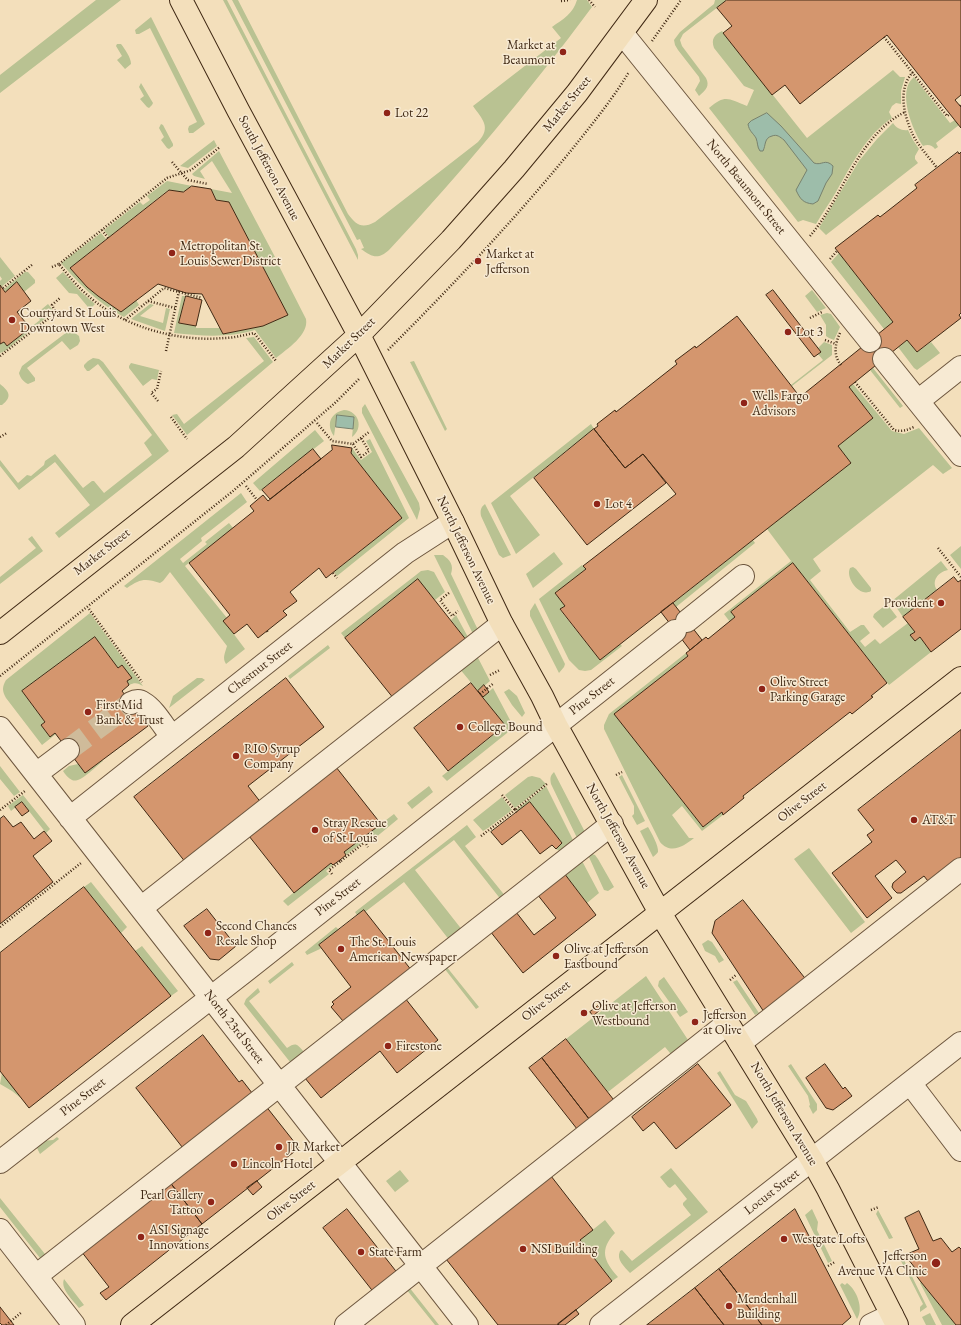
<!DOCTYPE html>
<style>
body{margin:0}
canvas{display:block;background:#f3dfbb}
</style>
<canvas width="961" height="1325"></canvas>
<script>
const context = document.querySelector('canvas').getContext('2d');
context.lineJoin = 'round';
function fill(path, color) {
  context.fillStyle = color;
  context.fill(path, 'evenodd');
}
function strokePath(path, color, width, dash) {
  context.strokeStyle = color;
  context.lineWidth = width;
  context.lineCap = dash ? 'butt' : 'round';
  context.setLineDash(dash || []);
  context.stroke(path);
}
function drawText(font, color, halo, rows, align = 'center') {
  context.font = font + ' "EB Garamond",serif';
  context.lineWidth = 3;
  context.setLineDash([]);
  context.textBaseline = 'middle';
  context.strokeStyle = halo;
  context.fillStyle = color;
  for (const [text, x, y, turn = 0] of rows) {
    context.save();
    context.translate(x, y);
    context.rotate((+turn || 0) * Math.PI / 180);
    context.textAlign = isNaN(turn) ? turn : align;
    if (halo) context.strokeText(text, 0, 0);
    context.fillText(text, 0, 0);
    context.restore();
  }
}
const green = new Path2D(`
 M96 0H121L0 93V75Z
 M223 0H227L356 249 358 255V260Z
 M232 0H238L348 214C356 225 362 229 375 222L478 142C492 127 482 119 473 106L561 38 552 27C563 19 573 14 577 0H587L592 7C529 92 461 173 389 250 378 260 372 257 361 249L364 248 360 239 357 240Z
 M715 0H727L683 34 680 40 682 46 706 78C710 86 706 90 699 96L695 90 700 81 699 77 678 50 675 45 674 40 680 32 709 8 714 4Z
 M151 17 205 124 193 133H189L188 129 189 126 197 122 150 28 139 34H136L135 30Z
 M722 31 807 138 893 70 900 77H905L901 91V104L896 103 892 106 889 112 892 118C866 135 851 166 836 192 830 203 822 213 816 224L803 220 798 222 709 108C726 94 728 99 747 106L754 90 744 86 714 48C711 39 714 35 722 31Z
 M117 44H121C125 49 131 58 131 64L125 69 117 60 122 56 116 46Z
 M914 77 950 123 955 120 959 125 936 143 938 147 935 149C932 145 928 144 923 146 913 131 896 91 914 77Z
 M141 83 153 103 152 105 149 108 147 107 140 99 144 96 139 87Z
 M893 123C896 128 902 131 908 130L913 140 919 149 915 156V159L918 163 826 235 819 228 859 161 877 139Z
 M161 124 163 125 173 144V146L169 149 167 148 161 140 164 137 159 128Z
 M214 140 217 146 188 168 180 166Z
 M219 151 275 257 272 258 275 265 278 264 306 319C309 335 287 349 276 358L255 330C228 338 202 336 174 333L182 296H185L180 323 196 326V328H220L223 334 263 326 288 315 229 202 216 200 211 189 232 193 212 161 200 171 205 179 194 176 192 174Z
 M167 181 192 186 183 192 168 190 109 237 104 230 140 202 143 205 150 200 147 196Z
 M101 233 106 239 70 268C85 286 101 300 121 311L136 300 139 305 124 317C97 302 81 286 61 263Z
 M839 253 893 322 884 329 831 262Z
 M0 257 15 276 1 287 0 285V281L2 279 0 276Z
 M25 272H28L35 280V283L24 292 17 283 5 292 4 289Z
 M63 272 81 292 95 304 92 307H88L77 294 69 293 56 278Z
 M812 290 826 308 817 312 805 296Z
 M48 304 53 310 52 313 5 351 0 353V344L4 342 7 346 40 320 36 314Z
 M150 304 154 305 140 316 163 323 166 308 170 309 165 331 131 319Z
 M827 313 831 314 840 327 834 340 829 338 826 336V325L820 315Z
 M72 331 79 336 80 341 78 345 70 350 62 341 27 368 35 378V381L28 384C24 382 20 378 19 373L22 366 67 332Z
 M254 337 273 362 187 435 172 415 177 414 184 424 264 361 246 338Z
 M907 340 917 352 931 342 940 353 917 370 914 368 898 347Z
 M824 342 832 345V355L792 386 791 385 823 360 818 354 821 352 818 348Z
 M93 358 99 359 103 362 169 451 59 538 55 533 90 505 55 462 19 490 0 466V460L18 483 27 475 31 476 44 465 45 461 55 454 83 488 92 481H94L104 493 152 455 144 443 152 435 98 364 89 371H87L84 367V365L88 361Z
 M414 361 447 429 445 431 410 362Z
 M131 363 159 370 157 380 152 379 143 386 129 368V366Z
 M873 368 903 406 900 408 870 370Z
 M0 384C10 392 12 397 2 405H0Z
 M853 384 892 431 904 434 919 428 952 468 943 474 933 465 813 559 821 571 810 580 850 632 861 625H864L870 633 860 641 865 647 875 639 880 644 908 623 915 632 911 635 915 641 920 637 931 652 889 685 793 563 731 612 735 617 730 622 724 614 791 561 767 529 851 463 838 446 873 417 849 387Z
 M365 404 419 503 420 509 417 520 362 413V408Z
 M344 410C359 411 364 428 352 437L354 418 337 415 334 436C326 425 330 413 344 410Z
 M591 424 594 429 510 496 540 535 516 554 491 503Z
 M315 430 324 441 260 491 253 483Z
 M370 439 409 518 337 576 334 572 402 518 351 453 352 448 361 460 372 452 366 441Z
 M241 493 247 502 201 538 202 541 180 559 183 563 207 544 205 542 229 523 233 528 185 566 227 618 224 621 245 649 226 664C222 658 225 653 227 646L170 572 163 581 160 583C145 578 140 579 127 588L124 586Z
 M485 504 511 555 503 558 499 555 481 516C480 510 481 507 485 504Z
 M32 536 43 551 0 584V577L36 548 28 539Z
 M753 540 755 543 676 607 673 603Z
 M961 546V569L950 555Z
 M554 552 563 564 533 588 526 574Z
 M434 555H443C450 560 454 565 451 574L479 632 474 636Z
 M941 561 948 570C938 572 931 581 937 590L903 617 892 601Z
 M582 565 586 569 555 593 565 606 560 610 600 660 620 644 622 646 591 670 585 671 579 670 569 660 539 599Z
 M853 567 856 569 871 588V591C860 598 845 578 850 568Z
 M428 570 434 572 445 592 435 600 418 580 345 638 341 633 416 575 421 571Z
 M535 603 565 664 564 667 559 673 530 616V611Z
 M887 604 897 617 883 628 873 617 874 614Z
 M90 613 143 686C138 683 135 682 129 685L127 681 131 677 122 665 118 668 95 637 22 691 45 722 41 725 49 736 55 733 56 734 42 745 6 698C2 691 2 687 6 680Z
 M456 615 469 639 467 641 451 620Z
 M328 645 330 648 290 679 288 676Z
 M686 653 688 656 615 714 703 827 722 812 723 815 702 831 682 806 672 815 689 838H694C684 846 671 855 660 842L604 729V725L609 714Z
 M476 654 490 681 478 691 459 668Z
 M197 678H202L205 680 169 708 173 696Z
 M493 688 510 720V729L507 733 447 781 442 776 505 726 483 697Z
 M509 689 517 696 525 713 522 717 512 705 504 692Z
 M102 760 103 761C96 766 80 784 72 780 68 778 65 774 63 771L69 766 78 764 85 773Z
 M0 766 20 792 14 796 0 779Z
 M554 772 585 832 579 842 551 784C550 778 550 776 554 772Z
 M622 775 645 821 637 825 632 816 634 814V806L619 777Z
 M532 776 540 778 546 784 515 808 505 795 528 777Z
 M429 786 433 792 412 809 407 803Z
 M546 786 575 844 561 852 556 849 562 843 530 802 518 811 516 810Z
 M23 795 50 829 46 833 22 802 11 811 8 806Z
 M502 797 512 810 488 828 483 831 473 820Z
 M394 814 398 819 369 843 366 840 346 855 344 852Z
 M467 825 476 837 465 846 506 897 502 901 454 840 415 870 463 931 450 941 404 882 365 912 357 915 355 912Z
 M648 827C651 832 659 846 658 852 657 854 655 855 653 857L640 831Z
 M809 848 865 922 851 933 794 859Z
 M592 854 595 855 598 859 614 887 608 891 604 890 588 855Z
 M581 859 599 893 587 903 564 873Z
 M331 863 333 865 326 871 329 874 288 906 283 901Z
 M91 882 127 927 121 933 84 887Z
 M336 927 339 930 319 945 321 948 320 949 307 955 305 952Z
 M708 940 712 942 724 960 719 963 715 956 705 951 702 944Z
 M142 946 178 991 171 996 135 951Z
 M292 962 294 965 270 984 268 981Z
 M446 966 479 1007 476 1009 444 968Z
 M646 976 692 1046 675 1059 665 1047 608 1092 566 1039Z
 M664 977 688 1012 680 1017 658 986 659 981Z
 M737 980 759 1013 755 1015 733 982Z
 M258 988 260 992 249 1001 287 1048C296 1042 297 1044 304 1052L290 1062 244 1004 246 999Z
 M791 1064 817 1104V1110L813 1114 809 1106 810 1105 808 1096 788 1066Z
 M720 1071 735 1095 746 1101 757 1119 758 1122 752 1129 717 1073Z
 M2 1073 22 1099 12 1091 0 1084Z
 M57 1137 59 1139 40 1154 37 1148 42 1141 53 1140Z
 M671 1168 708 1212 630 1273C624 1266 616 1260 620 1251L622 1250 632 1261 691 1215 683 1205V1203L687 1199 675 1184 670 1188 668 1187 660 1177Z
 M400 1170 409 1181 395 1192 386 1181Z
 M0 1198 49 1259 47 1260 40 1258 0 1207Z
 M812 1209 818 1222 817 1230 832 1261 828 1263 805 1215Z
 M878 1210 893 1238 889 1239 876 1214Z
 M605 1220 615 1233C599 1250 604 1261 618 1277L612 1281 580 1240Z
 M902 1256 927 1307 920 1312V1307L923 1304 900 1259Z
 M64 1279 84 1305 79 1308C73 1300 60 1289 64 1279Z
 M921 1282 956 1325H942L920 1283Z
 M842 1283 845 1285 847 1283C857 1290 864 1309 857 1319L840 1285Z
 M409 1287 439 1325H435L406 1289Z
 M930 1313 936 1325H926L922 1317Z`);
const water = new Path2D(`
 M767 113 781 126 814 163C822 166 825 158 833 166L832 174 826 183 818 201 813 204C803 203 800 199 796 190L807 170 784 140C780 137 777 134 772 136 764 138 766 145 763 151H760C757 147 758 143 756 138 753 133 749 131 748 124L751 121Z
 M337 415 354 417 353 429 336 427Z`);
const building = new Path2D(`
 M727 0H961V95L955 100 961 107V128L887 35 800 104 785 85 772 95 723 33 732 26 717 8Z
 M958 152 959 154 961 152V313L959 315 961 318 917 352 907 340 849 387 873 418 838 446 851 463 600 660 560 609 565 606 555 593 586 569 583 566 676 494 643 454 625 468 594 429 598 426 597 424 615 410 616 412 677 364 675 361 695 346 696 348 737 316 800 397 893 322 835 248 878 215 880 217 889 210 917 188 915 185Z
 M192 186 211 189 216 200 229 202 288 315 263 326 223 334 202 294 186 293 158 284 121 312 98 296 87 287 70 268 169 190 183 192Z
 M17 282 31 301 17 312 30 328 7 346 4 342 0 344V285L5 292Z
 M773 290 821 352 814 357 766 295Z
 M186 296 202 300 196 326 179 323Z
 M594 429 625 468 643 454 666 483 587 545 534 478Z
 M332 445 352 448 351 453 402 518 326 578 319 568 290 592 297 601 283 611 287 615 258 638 247 624 234 634 223 621 230 615 189 563 254 511 250 506 263 495 268 501 332 450Z
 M313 449 321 459 270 499 262 490Z
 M793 563 887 683 871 696 873 697 852 714 850 712 743 796 744 798 723 815 722 812 703 827 614 714 688 656 686 653 690 650 706 637 708 639 735 617 731 612Z
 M954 577 958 582 961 580V629L931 652 920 637 915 641 910 635 915 632 903 617Z
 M418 579 467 641 394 699 345 638Z
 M673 603 702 640 690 650 661 612Z
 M95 637 118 668 122 665 132 678 127 681 129 685 122 691 148 726 85 773 55 733 50 737 41 725 45 722 22 691Z
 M286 678 324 727 248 786 262 804 186 863 134 797Z
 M471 683 505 725 448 771 414 728Z
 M484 685 489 692 483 697 478 691Z
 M961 730V861L931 885 924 876 901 893H897L894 890 892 887 893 883 906 872 896 860 875 876 892 898 867 918 832 873 872 842 867 835 874 830 858 810Z
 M336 767 381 824 344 852 346 855 340 860 333 865 331 863 294 893 249 836Z
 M22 802 29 811 22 816 15 807Z
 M530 802 562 843 556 849 552 845 540 854 521 830 502 845 491 832Z
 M4 816 13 827 21 822 34 839 44 831 52 841 33 856 53 882 0 924V819Z
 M564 873 596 915 523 973 490 931 516 912 534 935 556 918 537 894Z
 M84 887 171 996 29 1108 0 1071V953Z
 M743 900 808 982 766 1015 712 933 715 921Z
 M207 909 236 946 219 960 210 959 184 926Z
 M364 910 412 971 367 1007 365 1004 343 1021 331 1007 334 1004 332 1002 351 987 319 945Z
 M405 998 438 1040 397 1073 380 1051 321 1098 305 1078Z
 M598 1006 601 1009 593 1016 590 1012Z
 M203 1035 239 1082 242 1080 256 1098 186 1152 136 1088Z
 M566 1039 617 1104 593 1124 542 1058Z
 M542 1058 593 1124 581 1134 529 1068Z
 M698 1064 731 1105 676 1149 654 1122 643 1131 632 1117Z
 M825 1064 843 1089 845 1087 852 1096 833 1110 826 1108 806 1078Z
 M265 1105 299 1148 202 1224 169 1181Z
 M551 1176 593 1230 580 1240 612 1281 557 1325H498L446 1259Z
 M169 1181 202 1224 106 1300 100 1293 109 1287 81 1251Z
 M257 1181 262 1187 253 1195 247 1188Z
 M347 1209 399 1275 375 1294 323 1228Z
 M795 1209 851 1317 842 1325H762L719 1269Z
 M919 1211 933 1241 941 1238 952 1252 959 1247 961 1249V1325H956L921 1282 915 1274 918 1272 905 1255 919 1249 905 1218Z
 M719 1269 762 1325H724L695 1288Z
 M695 1288 724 1325H647Z
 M0 1307 14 1325H2L0 1323Z
 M576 1310 579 1314 565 1325H559L558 1324Z`);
const minorTunnel = new Path2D(`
 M68 750 131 703`);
const path = new Path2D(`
 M589 0 595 7
 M561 1 570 0
 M884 37 947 116 950 114
 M652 41 681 0
 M913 72C897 89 904 116 913 135 919 147 929 157 937 168
 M960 106 961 105
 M172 162 185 177 188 180 208 184
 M102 230 108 238
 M810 236C843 198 857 136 905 112
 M830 259 837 251
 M59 264 167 178 191 170 220 147
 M52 267 59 264C70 278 82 292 97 303 131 329 182 342 224 338 234 338 244 335 254 333L276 361
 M3 288 33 264
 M148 301 175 308
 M810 318 822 312
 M125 320 164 288 202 298
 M840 333C835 344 833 355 841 365
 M825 340 836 344
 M388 350C463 275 538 195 603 110 612 98 621 85 629 72
 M166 351 179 291
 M0 356 53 315 55 311 52 305 60 298
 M855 382 894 430C902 432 907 430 914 427
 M158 401 151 393 157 389 161 371
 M171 417 187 439
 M317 423 332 441 353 444 369 432
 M0 437 7 433
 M353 444 361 457 369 451 361 438
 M246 486 257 500
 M938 548 961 577
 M333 573 337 578
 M449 593 440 600 452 616 458 611
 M89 609 142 682
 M267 631 268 633
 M490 675 500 670
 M0 676 233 491 336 402 360 378
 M480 694 494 683
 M616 775 622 772
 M502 795 515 810 548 783
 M0 810 25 791
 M481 836 515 810 517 812
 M341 861 365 842 368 847
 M332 874 329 870 341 861 340 860
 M0 927 81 863
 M730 980 736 975
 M871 1210 879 1207
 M828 1266 835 1262
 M6 1325 22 1312`);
const minor = new Path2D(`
 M622 33 870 341
 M884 359 961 455
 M918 401 961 367
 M687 621 743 576
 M131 703C135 701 139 700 143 703 154 709 164 727 172 737
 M0 728 467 1325
 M36 774 68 750
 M70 818 405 553 453 522
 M141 908 502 624
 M740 1043 961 869
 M910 1083 961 1150
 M0 1162 249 968 675 631
 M0 1230 74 1325
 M36 1276 612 824
 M346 1325 728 1023
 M601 1325 961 1043
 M871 1325 892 1315`);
const major = new Path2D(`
 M181 0 238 110 359 335 453 522 501 622 542 696 556 725 660 913 812 1160 828 1189 897 1325
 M0 633 236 447 359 335 451 240 514 169 577 93 646 0
 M132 1325 961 678`);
const markers = [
 [563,52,4,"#8f2418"],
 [387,113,4,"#8f2418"],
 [172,253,4,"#8f2418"],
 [478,261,4,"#8f2418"],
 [12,320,4,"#8f2418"],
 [788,332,4,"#8f2418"],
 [744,403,4,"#8f2418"],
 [597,504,4,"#8f2418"],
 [941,603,4,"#8f2418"],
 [762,689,4,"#8f2418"],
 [88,712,4,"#8f2418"],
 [460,727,4,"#8f2418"],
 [236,756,4,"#8f2418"],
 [914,820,4,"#8f2418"],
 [315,830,4,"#8f2418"],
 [208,933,4,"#8f2418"],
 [341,949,4,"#8f2418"],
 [556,956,4,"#8f2418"],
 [584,1013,4,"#8f2418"],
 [695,1022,4,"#8f2418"],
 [388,1046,4,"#8f2418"],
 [279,1147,4,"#8f2418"],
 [234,1164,4,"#8f2418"],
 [211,1202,4,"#8f2418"],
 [141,1237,4,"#8f2418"],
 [784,1239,4,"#8f2418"],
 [523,1249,4,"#8f2418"],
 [361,1252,4,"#8f2418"],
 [936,1263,5,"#8f2418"],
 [729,1306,4,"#8f2418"]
];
const poiNames = [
 ["Market at",555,45,"right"],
 ["Beaumont",555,60,"right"],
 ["Lot 22",395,113],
 ["Metropolitan St.",180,246],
 ["Louis Sewer District",180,261],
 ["Market at",486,254],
 ["Jefferson",486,269],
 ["Courtyard St Louis",20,313],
 ["Downtown West",20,328],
 ["Lot 3",796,332],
 ["Wells Fargo",752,396],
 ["Advisors",752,411],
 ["Lot 4",605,504],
 ["Provident",933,603,"right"],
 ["Olive Street",770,682],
 ["Parking Garage",770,697],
 ["First Mid",96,705],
 ["Bank & Trust",96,720],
 ["College Bound",468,727],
 ["RIO Syrup",244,749],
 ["Company",244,764],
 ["AT&T",922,820],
 ["Stray Rescue",323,823],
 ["of St Louis",323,838],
 ["Second Chances",216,926],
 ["Resale Shop",216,941],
 ["The St. Louis",349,942],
 ["American Newspaper",349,957],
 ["Olive at Jefferson",564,949],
 ["Eastbound",564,964],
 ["Olive at Jefferson",592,1006],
 ["Westbound",592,1021],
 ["Jefferson",703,1015],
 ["at Olive",703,1030],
 ["Firestone",396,1046],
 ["JR Market",287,1147],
 ["Lincoln Hotel",242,1164],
 ["Pearl Gallery",203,1195,"right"],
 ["Tattoo",203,1210,"right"],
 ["ASI Signage",149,1230],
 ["Innovations",149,1245],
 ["Westgate Lofts",792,1239],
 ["NSI Building",531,1249],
 ["State Farm",369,1252],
 ["Jefferson",927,1256,"right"],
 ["Avenue VA Clinic",927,1271,"right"],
 ["Mendenhall",737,1299],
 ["Building",737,1314]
];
const streetNames = [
 ["Market Street",567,104,-51],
 ["South Jefferson Avenue",269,168,62],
 ["North Beaumont Street",746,187,51],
 ["Market Street",349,343,-44],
 ["North Jefferson Avenue",466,550,64],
 ["Market Street",102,552,-38],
 ["Chestnut Street",260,668,-38],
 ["Pine Street",592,696,-38],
 ["Olive Street",802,802,-38],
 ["North Jefferson Avenue",618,836,61],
 ["Pine Street",338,897,-38],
 ["Olive Street",546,1001,-38],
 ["North 23rd Street",234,1027,52],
 ["Pine Street",83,1097,-38],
 ["North Jefferson Avenue",784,1114,59],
 ["Locust Street",772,1192,-38],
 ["Olive Street",291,1201,-38]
];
fill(green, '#b9c292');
fill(water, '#9dbdaa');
strokePath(water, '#78826e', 1);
fill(building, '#d4966e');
strokePath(building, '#402914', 1);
strokePath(minorTunnel, '#cfbb9a', 22, [22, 11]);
strokePath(minor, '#6d563e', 24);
strokePath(major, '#402914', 24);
strokePath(path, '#402914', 2.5, [1, 2]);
strokePath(minor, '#f7ead3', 22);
strokePath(major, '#f3dfbb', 22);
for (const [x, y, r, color] of markers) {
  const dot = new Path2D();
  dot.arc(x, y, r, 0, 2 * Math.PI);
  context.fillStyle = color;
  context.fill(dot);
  strokePath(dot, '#f7ead3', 1.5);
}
drawText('13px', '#402914', '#f7ead3', poiNames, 'left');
drawText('13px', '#402914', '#f7ead3', streetNames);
</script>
